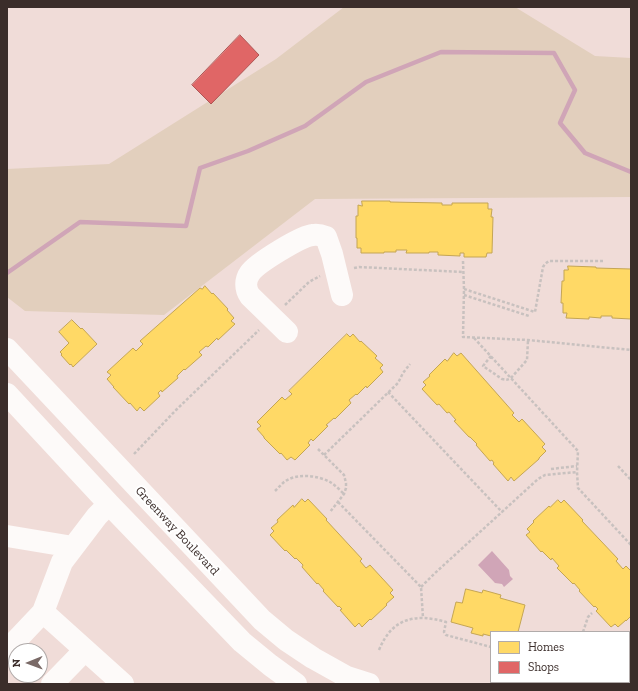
<!DOCTYPE html>
<style>
body{margin:0}
#map{position:relative;width:638px;height:691px;overflow:hidden;background:#f0dcd8;font-family:"Zilla Slab",serif}
canvas{display:block}
.frame{position:absolute;inset:0;border:8px solid #3b2d2a;pointer-events:none}
.legend{position:absolute;left:490px;top:631px;width:140px;height:52px;box-sizing:border-box;background:#fff;border:1px solid #b1abaa;margin:0;padding:5px 7px;list-style:none;font-size:12px;color:#3b2d2a}
.legend li{display:flex;align-items:center;gap:8px;height:20px}
.legend b{width:20px;border:1px solid #b1abaa}
.north{position:absolute;left:8px;top:643px;width:40px;height:40px;box-sizing:border-box;background:#fff;border:1px solid #b1abaa;border-radius:50%;rotate:269deg;font-size:11px;font-weight:700;line-height:16px;text-align:center;color:#3b2d2a}
.north::after{content:'';display:block;margin:auto;width:14px;height:18px;background:#7a6a67;clip-path:polygon(50% 0,100% 100%,50% 72%,0 100%)}
</style>
<div id="map">
<canvas width="638" height="691"></canvas>
<div class="frame"></div>
<ul class="legend">
<li><b style="height:11px;background:#ffd966"></b>Homes</li>
<li><b style="height:11px;background:#e06666"></b>Shops</li>
</ul>
<div class="north">N</div>
</div>
<script>
const context = document.querySelector('canvas').getContext('2d');
context.lineJoin = 'round';
function fill(path, color) {
  context.fillStyle = color;
  context.fill(path, 'evenodd');
}
function strokePath(path, color, width, dash) {
  context.strokeStyle = color;
  context.lineWidth = width;
  context.lineCap = dash ? 'butt' : 'round';
  context.setLineDash(dash || []);
  context.stroke(path);
}
function drawText(font, color, halo, rows, align = 'center') {
  context.font = font + ' "Zilla Slab",serif';
  context.lineWidth = 4;
  context.setLineDash([]);
  context.textBaseline = 'middle';
  context.strokeStyle = halo;
  context.fillStyle = color;
  for (const [text, x, y, turn = 0] of rows) {
    context.save();
    context.translate(x, y);
    context.rotate((+turn || 0) * Math.PI / 180);
    context.textAlign = isNaN(turn) ? turn : align;
    if (halo) context.strokeText(text, 0, 0);
    context.fillText(text, 0, 0);
    context.restore();
  }
}
const green = new Path2D(`
 M344 7H515L595 56 631 58V197L315 199 164 315 25 311 7 297V169L109 164 276 59Z`);
const water = new Path2D(`
 M492 551 509 570 510 576 513 579 504 587 502 584 495 583 478 565Z`);
const homes = new Path2D(`
 M362 201H390V202L442 203V205H452V203H488V209H492L491 217H493L492 253H487L486 257H464V253H460V256L438 255V252H429V253H406L407 250H396V252H384V253H361V248H357V238H356V216H358V205L362 206Z
 M568 266 596 267V268L631 269V319L612 318V316H601V318L589 317V319L566 318 567 313H563V303H561L562 281H564V270H568Z
 M205 286 212 294 213 293 228 309 227 310 234 318 231 321 235 324 218 340 217 338 208 347 206 346 199 352 202 355 185 370 184 369 177 376 178 378 162 392 161 390 158 393 160 396 144 411 140 407 137 411 130 403 129 404 113 387H114L107 379 111 375 107 372 133 348 136 351 143 344 140 341 200 288 202 289Z
 M72 320 81 329 82 328 97 344 73 367 71 364 70 365 61 355 62 354 60 352 69 343 59 332Z
 M347 334 350 337 353 334 360 342 361 341 377 356 375 358 383 365 380 368 383 372 367 388 366 386 357 395 356 394 349 400 351 403 335 419 334 418 326 425 328 426 313 441 311 439 308 443 310 445 295 460 291 457 287 460 281 453 280 454 264 438V437L257 429 261 426 257 422 282 397 285 400 292 394 289 391Z
 M454 353 457 356 461 353 514 413 512 415 519 422 522 419 545 444 542 447 546 451 539 458V459L514 481 511 477 508 481 493 464 494 463 492 460 490 461 476 445 477 444 470 437H469L454 421 456 420 449 412 447 413 439 404 437 405 422 389 426 385 423 382 430 376 429 375 445 359 447 361Z
 M302 499 305 502 308 499 327 519 326 520 362 559 360 561 366 568 370 565 393 590 390 593 394 597 386 604 387 605 371 620 370 619 362 627 359 623 355 627 340 610 342 609 339 606 338 607 323 591 324 590 318 583 317 584 302 567 303 565 296 558 295 559 286 550 285 551 270 535 274 531 271 528 278 522 277 520 293 505 294 507Z
 M558 500 561 503 564 500 583 520 582 521 618 559 616 561 623 569 626 566 631 571V616L626 621V620L618 627 615 624 611 627 596 611 598 609 595 606 594 607 579 591 580 590 574 583 573 584 557 568 559 566 552 558 551 560 542 551 541 552 526 535 530 532 527 529 534 522 533 521 549 506 550 507Z
 M466 589 482 593 483 590 501 595 500 598 525 605 518 632H491V636L483 634V636L471 633 473 628 451 622 456 602 462 603Z`);
const shops = new Path2D(`
 M240 35 259 55 211 104 192 85Z`);
const stream = new Path2D(`
 M7 273 80 222 186 226 200 168 248 151 305 126 366 82 441 52 554 53 575 90 560 123 585 153 631 172`);
const path = new Path2D(`
 M463 261 464 289 463 337 528 340 631 350
 M354 268 359 267 463 272
 M464 289 535 312 543 267 545 264 549 261H603
 M464 295 529 316
 M285 305 309 282 320 276
 M474 338 578 451 577 472 578 488 631 545
 M491 356 483 366 502 379C506 380 508 380 511 378L527 360 528 340
 M388 392 502 512
 M318 449 344 475 346 483V488L344 494 330 512
 M134 454 176 410 259 330
 M324 455 398 383 403 373 410 364
 M618 466 631 480
 M551 469 577 466
 M275 491C278 488 281 485 284 482 296 473 317 475 330 482 335 485 340 490 344 494
 M338 502 421 587 423 618
 M421 587 434 574 538 479 545 475 577 472
 M583 632 588 617 592 613
 M379 650C392 618 415 613 446 622L444 632 446 635 491 647
 M629 671 631 672`);
const minor = new Path2D(`
 M287 332 250 296C245 289 245 280 250 273 257 263 301 236 313 235 318 234 321 235 326 237L332 254 342 295
 M7 349 262 620 286 640 313 658 347 677 369 684
 M7 394 109 504 242 642 270 665 296 684
 M109 504 97 516 62 562 43 612 123 684
 M7 536 73 547
 M7 650 43 612
 M52 684 85 650`);
const streetNames = [
 ["Greenway Boulevard",177,531,47]
];
fill(green, '#e2cfbd');
fill(water, '#d0a5b7');
fill(homes, '#ffd966');
strokePath(homes, '#c4a554', 1);
fill(shops, '#e06666');
strokePath(shops, '#ae5554', 1);
strokePath(stream, '#d0a5b7', 4.5);
strokePath(path, '#c8c1bf', 2.5, [3, 2]);
strokePath(minor, '#fdfaf9', 22);
drawText('13px', '#3b2d2a', '#fff', streetNames);
</script>
